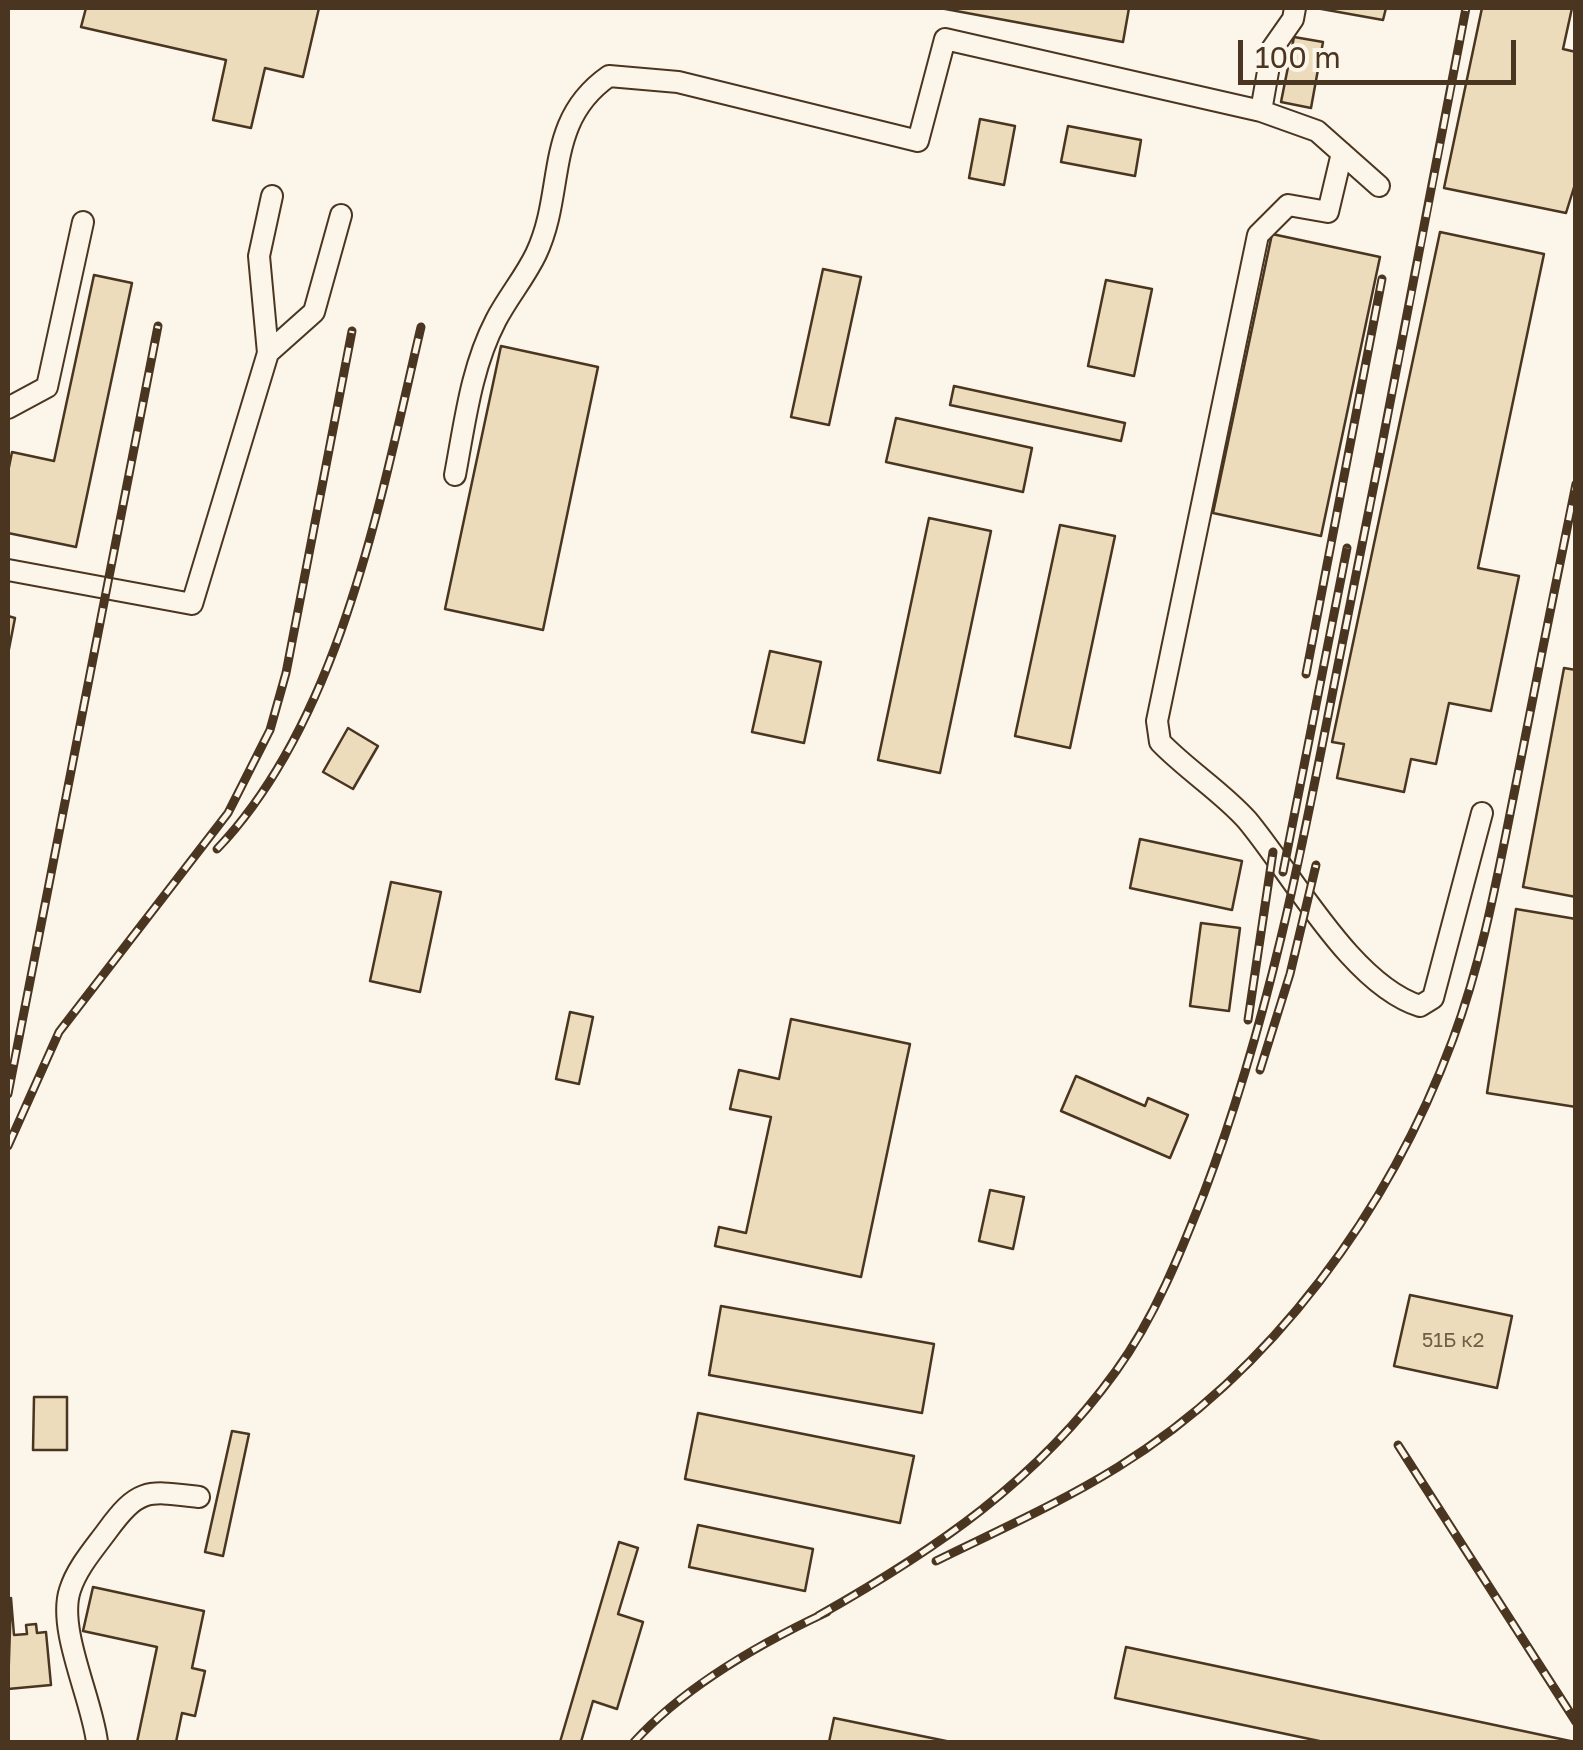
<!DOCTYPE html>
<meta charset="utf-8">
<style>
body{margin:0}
#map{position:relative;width:1583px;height:1750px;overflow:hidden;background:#fbf6e9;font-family:"Golos Text",sans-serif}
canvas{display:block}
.frame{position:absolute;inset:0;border:10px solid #4a3520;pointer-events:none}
.scale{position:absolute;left:1238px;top:40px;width:278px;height:45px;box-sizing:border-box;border:5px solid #4a3520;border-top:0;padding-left:12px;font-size:30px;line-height:35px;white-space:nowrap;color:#4a3520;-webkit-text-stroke:8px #fbf6e9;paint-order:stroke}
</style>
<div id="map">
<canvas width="1583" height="1750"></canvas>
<div class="frame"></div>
<div class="scale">100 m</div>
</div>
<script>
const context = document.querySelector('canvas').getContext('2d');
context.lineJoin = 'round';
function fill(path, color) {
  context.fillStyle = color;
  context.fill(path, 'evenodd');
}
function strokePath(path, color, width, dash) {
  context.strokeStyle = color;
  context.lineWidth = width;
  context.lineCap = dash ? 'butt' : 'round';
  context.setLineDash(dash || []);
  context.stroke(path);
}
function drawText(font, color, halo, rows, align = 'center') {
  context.font = font + ' "Golos Text",sans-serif';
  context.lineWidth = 8;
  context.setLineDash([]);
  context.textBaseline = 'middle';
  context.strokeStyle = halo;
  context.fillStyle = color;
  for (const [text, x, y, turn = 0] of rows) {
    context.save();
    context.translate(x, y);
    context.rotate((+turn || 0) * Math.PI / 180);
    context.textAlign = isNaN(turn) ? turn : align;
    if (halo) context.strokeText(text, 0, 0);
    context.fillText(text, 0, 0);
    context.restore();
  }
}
const building = new Path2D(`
 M86 8H319L303 77 265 68 251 128 213 120 226 60 81 27Z
 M940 8H1129L1123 42Z
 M1316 8H1386L1383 20Z
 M1482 8H1572L1563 49 1576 52V181L1566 213 1444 188Z
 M1294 37 1323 42 1311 108 1281 102Z
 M980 119 1015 126 1004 185 969 178Z
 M1068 126 1141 140 1135 176 1061 162Z
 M1440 232 1544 254 1478 568 1519 576 1491 711 1449 703 1436 764 1411 759 1404 792 1337 778 1344 744 1332 742Z
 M1272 234 1380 257 1321 536 1213 513Z
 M823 269 861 277 829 425 791 417Z
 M94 275 132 283 76 547 8 533V472L12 452 54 461Z
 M1106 280 1152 289 1134 376 1088 366Z
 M501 346 598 367 543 630 445 609Z
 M954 386 1125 423 1121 441 950 405Z
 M896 418 1032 448 1023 492 886 462Z
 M929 518 991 531 940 773 878 760Z
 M1060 525 1115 536 1070 748 1015 736Z
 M8 616 15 618 8 654Z
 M770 651 821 662 804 743 752 732Z
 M1564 668 1576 670V897L1523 887Z
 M348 728 378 746 353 789 323 772Z
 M1140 839 1242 861 1232 910 1130 888Z
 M391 882 441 892 420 992 370 981Z
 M1516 909 1576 919V1107L1487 1093Z
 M1201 923 1240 928 1229 1011 1190 1006Z
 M570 1012 593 1017 579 1084 556 1079Z
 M791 1019 910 1044 861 1277 715 1246 719 1227 746 1233 771 1117 730 1109 739 1070 779 1079Z
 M1076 1076 1145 1106 1148 1098 1188 1115 1170 1158 1061 1111Z
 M990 1190 1024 1197 1013 1249 979 1241Z
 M1410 1295 1512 1316 1497 1388 1394 1366Z
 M721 1306 934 1344 922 1413 709 1375Z
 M34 1397H67V1450H33Z
 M698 1413 914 1456 900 1523 685 1479Z
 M232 1431 249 1434 223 1556 205 1552Z
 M698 1525 813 1549 805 1591 689 1567Z
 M619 1542 638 1548 618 1614 643 1622 617 1709 593 1701 581 1742H560Z
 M93 1587 204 1611 192 1668 205 1671 195 1716 182 1713 176 1742H137L157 1647 83 1631Z
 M11 1598 14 1635 27 1634 26 1625 36 1624 37 1633 46 1632 51 1685 8 1689Z
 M1126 1647 1575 1742H1324L1115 1698Z
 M834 1718 951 1742H829Z`);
const minor = new Path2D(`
 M1261 111 1272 49 1293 19 1295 8
 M1342 153 1328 212 1288 205 1258 235 1157 721 1160 742C1187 770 1222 792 1247 820 1293 875 1352 985 1420 1006L1433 998 1482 813
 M268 353 259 256 272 196
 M8 408 47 387 83 222
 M455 475C465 422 471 368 496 320 508 297 525 277 536 254 566 191 543 122 609 76L678 82 918 141 945 39 1261 111 1317 131 1379 186
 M8 570 192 604 268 353 314 312 341 215
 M97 1742C92 1699 57 1629 70 1590 77 1568 93 1550 107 1531 139 1487 148 1491 199 1497`);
const rail = new Path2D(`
 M1306 674 1382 279
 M217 849C341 719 381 497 421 327
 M1283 872 1347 548
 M1248 1020 1273 852
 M1260 1070 1290 974 1316 865
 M8 1094 158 326
 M8 1146 59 1032 228 813 270 730 286 673 352 331
 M1398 1445 1576 1722
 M936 1561C997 1531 1060 1503 1118 1467 1273 1371 1390 1209 1453 1039 1483 958 1498 873 1515 789 1535 687 1555 586 1576 484
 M818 1616C935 1550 1036 1482 1116 1371 1155 1317 1180 1254 1204 1193 1268 1025 1302 850 1336 675 1381 453 1424 230 1466 8
 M634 1742C685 1686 759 1644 827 1612`);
const numberNames = [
 ["51Б к2",1453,1341]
];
fill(building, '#ecdcbc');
strokePath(building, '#4a3520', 2.5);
strokePath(minor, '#4a3520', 24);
strokePath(minor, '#fbf6e9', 20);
strokePath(rail, '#4a3520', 9);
strokePath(rail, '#fbf6e9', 5, [15]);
drawText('20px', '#725f47', null, numberNames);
</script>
